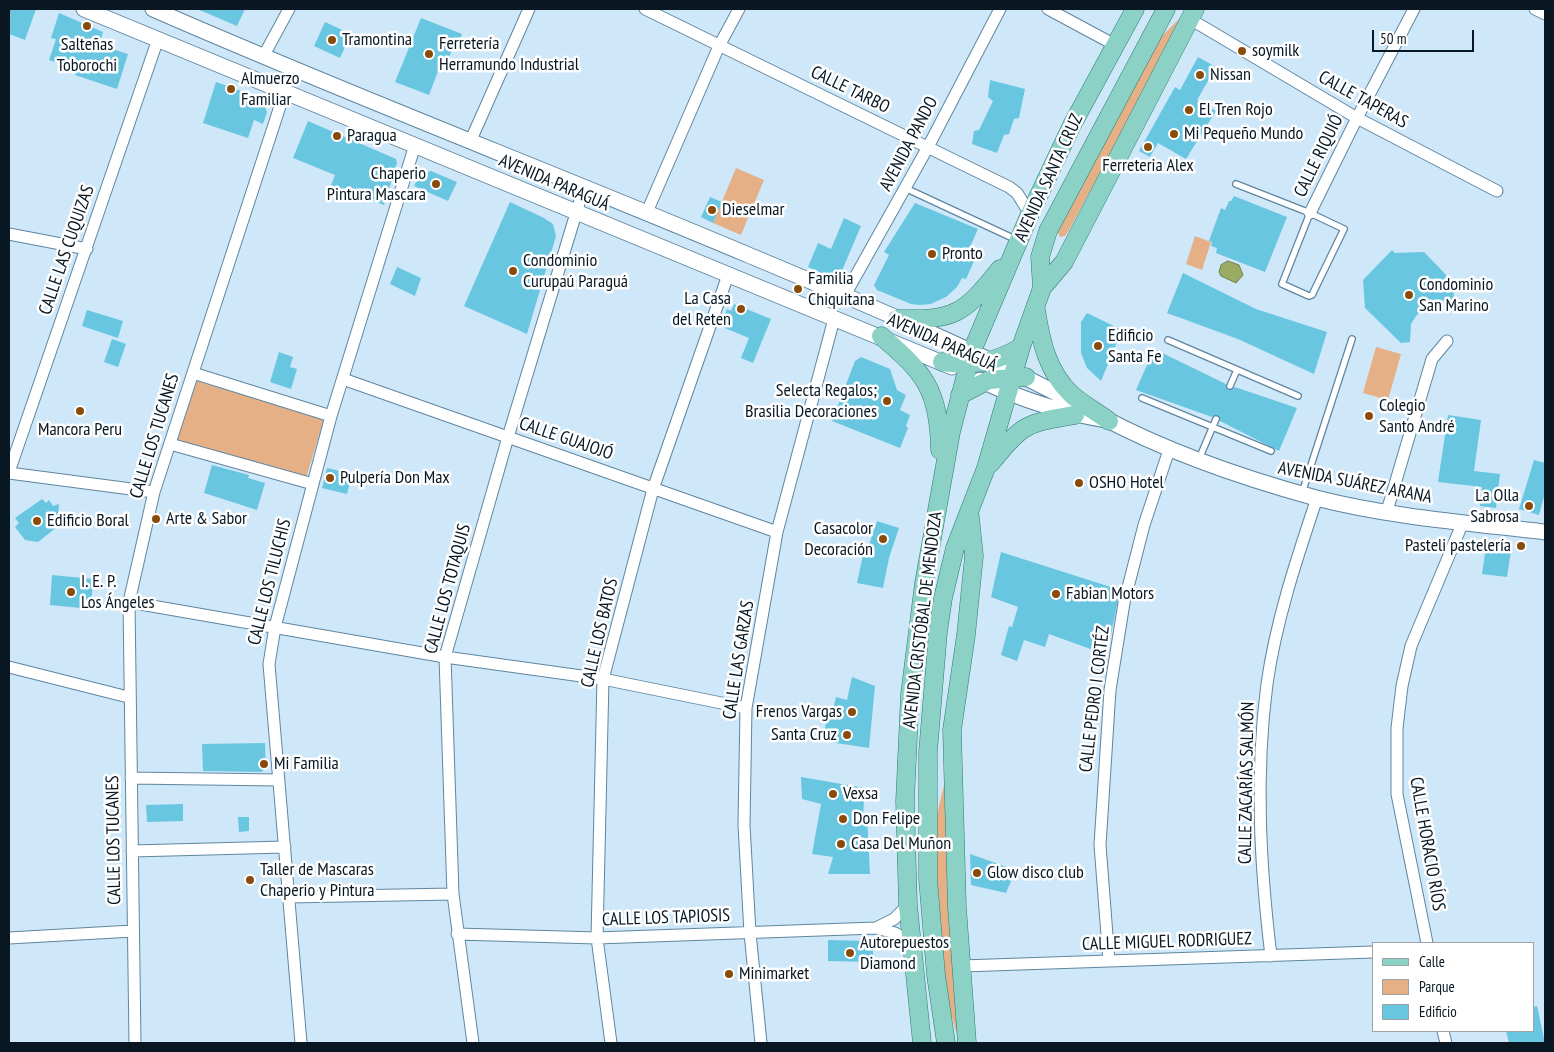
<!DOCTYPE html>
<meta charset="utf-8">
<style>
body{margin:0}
#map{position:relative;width:1554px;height:1052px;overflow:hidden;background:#cee7f9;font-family:"PT Sans Narrow",sans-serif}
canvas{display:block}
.frame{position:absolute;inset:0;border:10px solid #081722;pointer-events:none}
.legend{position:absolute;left:1372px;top:942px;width:162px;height:90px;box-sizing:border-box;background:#fff;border:1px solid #9ca2a7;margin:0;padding:6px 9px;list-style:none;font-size:15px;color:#081722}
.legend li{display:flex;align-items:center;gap:10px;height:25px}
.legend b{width:25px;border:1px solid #9ca2a7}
.scale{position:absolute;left:1372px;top:30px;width:102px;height:22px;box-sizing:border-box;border:2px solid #081722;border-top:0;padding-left:6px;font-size:15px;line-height:18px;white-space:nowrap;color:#081722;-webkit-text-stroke:4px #fff;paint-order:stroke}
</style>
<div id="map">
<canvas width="1554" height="1052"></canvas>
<div class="frame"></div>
<ul class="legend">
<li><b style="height:6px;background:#8bd1c5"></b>Calle</li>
<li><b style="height:14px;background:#e5b086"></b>Parque</li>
<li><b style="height:14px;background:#69c6e1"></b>Edificio</li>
</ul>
<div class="scale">50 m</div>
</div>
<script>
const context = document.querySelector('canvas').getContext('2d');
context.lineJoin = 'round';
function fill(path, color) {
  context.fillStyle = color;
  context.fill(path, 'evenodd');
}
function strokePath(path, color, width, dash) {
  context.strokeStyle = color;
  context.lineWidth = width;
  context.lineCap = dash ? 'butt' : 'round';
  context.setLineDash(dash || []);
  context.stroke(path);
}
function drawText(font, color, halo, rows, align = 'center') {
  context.font = font + ' "PT Sans Narrow",sans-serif';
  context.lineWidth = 5;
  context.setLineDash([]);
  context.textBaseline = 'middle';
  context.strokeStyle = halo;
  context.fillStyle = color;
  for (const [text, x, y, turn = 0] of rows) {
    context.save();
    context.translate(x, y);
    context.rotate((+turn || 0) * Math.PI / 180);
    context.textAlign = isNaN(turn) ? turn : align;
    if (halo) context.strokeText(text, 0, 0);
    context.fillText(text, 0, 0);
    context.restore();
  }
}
const green = new Path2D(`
 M1187 11 1069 230 1065 236 1060 237 1058 233 1061 226 1158 40Z
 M736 168 764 180 741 235 713 223Z
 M1195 236 1211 242 1202 270 1186 264Z
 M1376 347 1401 354 1388 400 1363 393Z
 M197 381 324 419 306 478 176 440Z
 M946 776 948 894 958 1038 943 986 934 882 937 815Z`);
const water = new Path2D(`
 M1228 261 1239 265 1243 275 1236 283 1221 276 1219 272 1221 265Z`);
const building = new Path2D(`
 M10 9H36L25 40 9 34Z
 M197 9H245L237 26Z
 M59 13 103 32 99 45 128 54 117 89 75 75 77 70 49 60 56 39 51 38Z
 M421 18 462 34 456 49 453 48 448 60 443 58 429 95 395 82Z
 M325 22 351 34 340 58 314 46Z
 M1198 57 1216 67 1197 100 1216 111 1186 159 1158 143 1150 157 1139 151 1175 87 1180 90Z
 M990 80 1025 89 1019 118 1014 119 1009 134 1004 135 997 153 972 144 974 131 979 130 993 101 988 97Z
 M216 82 261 98 267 112 263 124 254 120 248 138 203 123Z
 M308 121 396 159 397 163 384 205 331 185 335 175 293 158Z
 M431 171 457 182 448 201 414 186 420 174Z
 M1234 196 1287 217 1265 272 1216 253 1217 248 1211 246 1212 242 1209 241 1221 208 1225 210 1229 201H1231Z
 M710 197 722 202 713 223 701 217Z
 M510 202 544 218 553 224 556 236 527 334 464 306Z
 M915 203 978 229 970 247 979 250 966 279 962 278 957 287 946 297 931 304 920 305 911 304 877 290 874 285 889 255 884 252Z
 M844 218 861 226 838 280 808 267 818 243 831 249Z
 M1392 250 1395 253 1424 252 1453 282 1454 300 1433 301 1432 304H1427L1416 316 1411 324 1410 342 1401 343 1365 308 1363 280Z
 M397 267 421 278 415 296 390 284Z
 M1183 273 1256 309 1327 332 1314 374 1238 339 1167 313Z
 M734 304 771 319 753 363 741 358 749 338 720 326 727 309 731 311Z
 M87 310 123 321 118 338 82 326Z
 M1087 313 1122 330 1101 381 1087 368 1081 353V322Z
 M112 339 126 344 118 367 104 362Z
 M1154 349 1226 384 1229 390 1235 387 1297 408 1279 451 1220 421 1217 415 1212 417 1136 390Z
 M279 352 293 357 290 367 297 369 291 389 270 382Z
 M861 357 890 369 897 390 906 395 900 410 910 415 906 426 908 428 900 448 832 421 855 361Z
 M1448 415 1481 420 1474 471 1500 474 1496 508 1480 506 1482 487 1438 482Z
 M1534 460 1545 463V493L1539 515 1519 509Z
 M212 465 249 475 248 478 265 483 257 510 204 493Z
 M327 468 352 474 347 494 322 488Z
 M42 499 46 503 49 500 53 506 59 504 57 527 38 542 25 540 15 527 19 523 15 518Z
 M877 521 899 528 889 558 883 588 857 583 864 550 867 551Z
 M1487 540 1512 544 1507 577 1482 574Z
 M1001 552 1120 590 1110 639 1101 636 1096 651 1049 634 1045 647 1024 640 1017 661 1001 655 1009 626 1012 627 1018 607 991 597Z
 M52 575 93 579 91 609 50 605Z
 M852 677 875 686 869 748 823 741 827 716 831 717 836 697 847 700Z
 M265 743 266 769 261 772 203 771 202 744Z
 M801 777 865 788 863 815 867 816 870 874H828L833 857 812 854 821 804 802 799Z
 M183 804V821L147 822 146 805Z
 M238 817H249V831L239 832Z
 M970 854 1013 869 1014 874 1006 893 971 885Z
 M828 940 870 941 873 945V962L828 961Z
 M1537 1006 1545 1043H1509L1506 1031H1533V1007Z`);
const service = new Path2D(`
 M1236 184 1310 213 1344 229 1312 295 1309 296 1282 284 1310 213
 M905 188 1017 240
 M1168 340 1298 396
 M1230 386 1237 370
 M1142 398 1271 451
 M1199 459 1216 419
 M1302 493 1352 339`);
const minor = new Path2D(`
 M645 9 1009 187 1017 193 1030 214
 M1048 9 1115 45
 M1535 9 1545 14
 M1190 19 1357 118 1497 191
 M263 57 289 9
 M470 142 529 9
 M647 212 719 46 739 9
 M1310 213 1357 118 1414 9
 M9 234 87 249
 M845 295 928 147 1000 9
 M193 373 331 416
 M343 379 777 532
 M170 444 313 484
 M9 472 158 39
 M9 473 154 492
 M1387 511 1432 359 1447 341
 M129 602 445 657 603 679 746 708
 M9 667 128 697
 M131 778 279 780
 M132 851 285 847
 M289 897 453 894
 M876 928 894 919 908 905
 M457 934 597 938 876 928 895 933 910 942
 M9 938 133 931
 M1427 943 1397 794V728L1402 686 1411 646 1463 522
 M1271 956C1260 865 1255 775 1267 684 1276 620 1297 558 1317 498
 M1109 961 1100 845 1110 690 1124 603 1144 525 1170 447
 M962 966 1373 952
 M1443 1031 1446 1043
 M135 1043 129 602 154 492 285 91
 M301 1043 269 664 275 627 331 416 415 145
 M473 1043 453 894 445 657 508 437 584 187
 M611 1043 597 938 603 679 653 489 728 275
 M761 1043 750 933 744 825 746 708 777 532 834 319`);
const secondary = new Path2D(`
 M84 9 952 367
 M153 9C349 95 549 171 746 254 858 301 970 347 1077 404
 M980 380C1020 399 1063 413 1107 420
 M1100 416C1167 452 1243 478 1316 498 1390 517 1469 523 1545 532`);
const primary = new Path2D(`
 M1042 288 1064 262 1195 9
 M1036 310C1041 341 1047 371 1071 394 1082 404 1097 412 1109 421
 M897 319C955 320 963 315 1000 269
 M881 336C925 373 939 390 940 450
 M942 362C972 366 995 363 1021 347
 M960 395 989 380 1026 377
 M990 464C1023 424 1025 423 1075 415
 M922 1043 908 905 905 801 910 694 924 583 951 432 972 351 1030 214 1072 125 1135 9
 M946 1043 936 975 928 879V752L938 632 943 598 955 548 986 468 1021 347 1042 288 1040 257 1048 231 1166 9
 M967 1043 957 907 952 730 966 635 974 556 970 517`);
const markers = [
 [87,26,5,"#884b0a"],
 [332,40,5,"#884b0a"],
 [1242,51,5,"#884b0a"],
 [429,54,5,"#884b0a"],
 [1200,75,5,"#884b0a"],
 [231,89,5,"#884b0a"],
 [1189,110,5,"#884b0a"],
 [1174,134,5,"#884b0a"],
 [337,136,5,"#884b0a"],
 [1148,147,5,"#884b0a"],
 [436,184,5,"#884b0a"],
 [712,210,5,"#884b0a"],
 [932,254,5,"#884b0a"],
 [513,271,5,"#884b0a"],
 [798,289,5,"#884b0a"],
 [1409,295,5,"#884b0a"],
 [741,309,5,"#884b0a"],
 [1098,346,5,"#884b0a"],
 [887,401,5,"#884b0a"],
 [80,411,5,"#884b0a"],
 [1369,416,5,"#884b0a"],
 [330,478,5,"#884b0a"],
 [1079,483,5,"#884b0a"],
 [1529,506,5,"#884b0a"],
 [156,519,5,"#884b0a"],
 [37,521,5,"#884b0a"],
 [883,539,5,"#884b0a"],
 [1521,546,5,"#884b0a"],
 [71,592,5,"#884b0a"],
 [1056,594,5,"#884b0a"],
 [852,712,5,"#884b0a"],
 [847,735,5,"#884b0a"],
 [264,764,5,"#884b0a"],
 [833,794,5,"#884b0a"],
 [843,819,5,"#884b0a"],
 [841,844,5,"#884b0a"],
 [977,873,5,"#884b0a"],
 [250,880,5,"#884b0a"],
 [850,953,5,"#884b0a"],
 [729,974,5,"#884b0a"]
];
const poiNames = [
 ["Tramontina",342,40],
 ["Ferretería",439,44],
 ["Herramundo Industrial",439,65],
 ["Salteñas",87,45,"center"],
 ["Toborochi",87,66,"center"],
 ["soymilk",1252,51],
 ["Nissan",1210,75],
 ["Almuerzo",241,79],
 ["Familiar",241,100],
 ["El Tren Rojo",1199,110],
 ["Mi Pequeño Mundo",1184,134],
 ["Paragua",347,136],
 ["Ferreteria Alex",1148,166,"center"],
 ["Chaperio",426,174,"right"],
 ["Pintura Mascara",426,195,"right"],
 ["Dieselmar",722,210],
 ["Pronto",942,254],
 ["Condominio",523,261],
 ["Curupaú Paraguá",523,282],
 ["Familia",808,279],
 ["Chiquitana",808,300],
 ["Condominio",1419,285],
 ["San Marino",1419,306],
 ["La Casa",731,299,"right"],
 ["del Reten",731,320,"right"],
 ["Edificio",1108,336],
 ["Santa Fe",1108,357],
 ["Selecta Regalos;",877,391,"right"],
 ["Brasilia Decoraciones",877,412,"right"],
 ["Colegio",1379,406],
 ["Santo André",1379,427],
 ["Mancora Peru",80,430,"center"],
 ["Pulpería Don Max",340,478],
 ["OSHO Hotel",1089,483],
 ["La Olla",1519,496,"right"],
 ["Sabrosa",1519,517,"right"],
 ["Arte & Sabor",166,519],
 ["Edificio Boral",47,521],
 ["Casacolor",873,529,"right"],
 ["Decoración",873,550,"right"],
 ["Pasteli pastelería",1511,546,"right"],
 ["I. E. P.",81,582],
 ["Los Ángeles",81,603],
 ["Fabian Motors",1066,594],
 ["Frenos Vargas",842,712,"right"],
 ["Santa Cruz",837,735,"right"],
 ["Mi Familia",274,764],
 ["Vexsa",843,794],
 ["Don Felipe",853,819],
 ["Casa Del Muñon",851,844],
 ["Taller de Mascaras",260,870],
 ["Chaperio y Pintura",260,891],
 ["Glow disco club",987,873],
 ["Autorepuestos",860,943],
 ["Diamond",860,964],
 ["Minimarket",739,974]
];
const streetNames = [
 ["CALLE TARBO",850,90,26],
 ["CALLE TAPERAS",1363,100,29],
 ["AVENIDA PANDO",909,144,-62],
 ["CALLE RIQUIÓ",1319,156,-64],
 ["AVENIDA SANTA CRUZ",1049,178,-65],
 ["AVENIDA PARAGUÁ",554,183,23],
 ["CALLE LAS CUQUIZAS",67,250,-71],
 ["AVENIDA PARAGUÁ",942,343,24],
 ["CALLE LOS TUCANES",155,436,-73],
 ["CALLE GUAJOJÓ",566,439,19],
 ["AVENIDA SUÁREZ ARANA",1355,483,11],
 ["CALLE LOS TILUCHIS",270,582,-76],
 ["CALLE LOS TOTAQUIS",448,589,-75],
 ["AVENIDA CRISTÓBAL DE MENDOZA",923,620,-83],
 ["CALLE LOS BATOS",600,633,-77],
 ["CALLE LAS GARZAS",739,660,-81],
 ["CALLE PEDRO I CORTÉZ",1095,699,-83],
 ["CALLE ZACARÍAS SALMÓN",1247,783,-89],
 ["CALLE LOS TUCANES",114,840,-91],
 ["CALLE HORACIO RÍOS",1427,844,80],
 ["CALLE LOS TAPIOSIS",666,918,-2],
 ["CALLE MIGUEL RODRIGUEZ",1167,942,-2]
];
fill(green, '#e5b086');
fill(water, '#9bab64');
strokePath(water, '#6f7f50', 1);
fill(building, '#69c6e1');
strokePath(service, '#5f86a0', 8);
strokePath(minor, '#5f86a0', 13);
strokePath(secondary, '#5f86a0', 17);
strokePath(primary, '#2b7c73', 19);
strokePath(service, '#fff', 5.5);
strokePath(minor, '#fff', 11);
strokePath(secondary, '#fff', 15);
strokePath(primary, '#8bd1c5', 18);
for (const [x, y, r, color] of markers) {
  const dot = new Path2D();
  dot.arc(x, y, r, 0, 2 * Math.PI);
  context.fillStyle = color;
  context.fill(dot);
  strokePath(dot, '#fff', 2);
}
drawText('18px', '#081722', '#fff', poiNames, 'left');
drawText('18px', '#081722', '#fff', streetNames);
</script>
